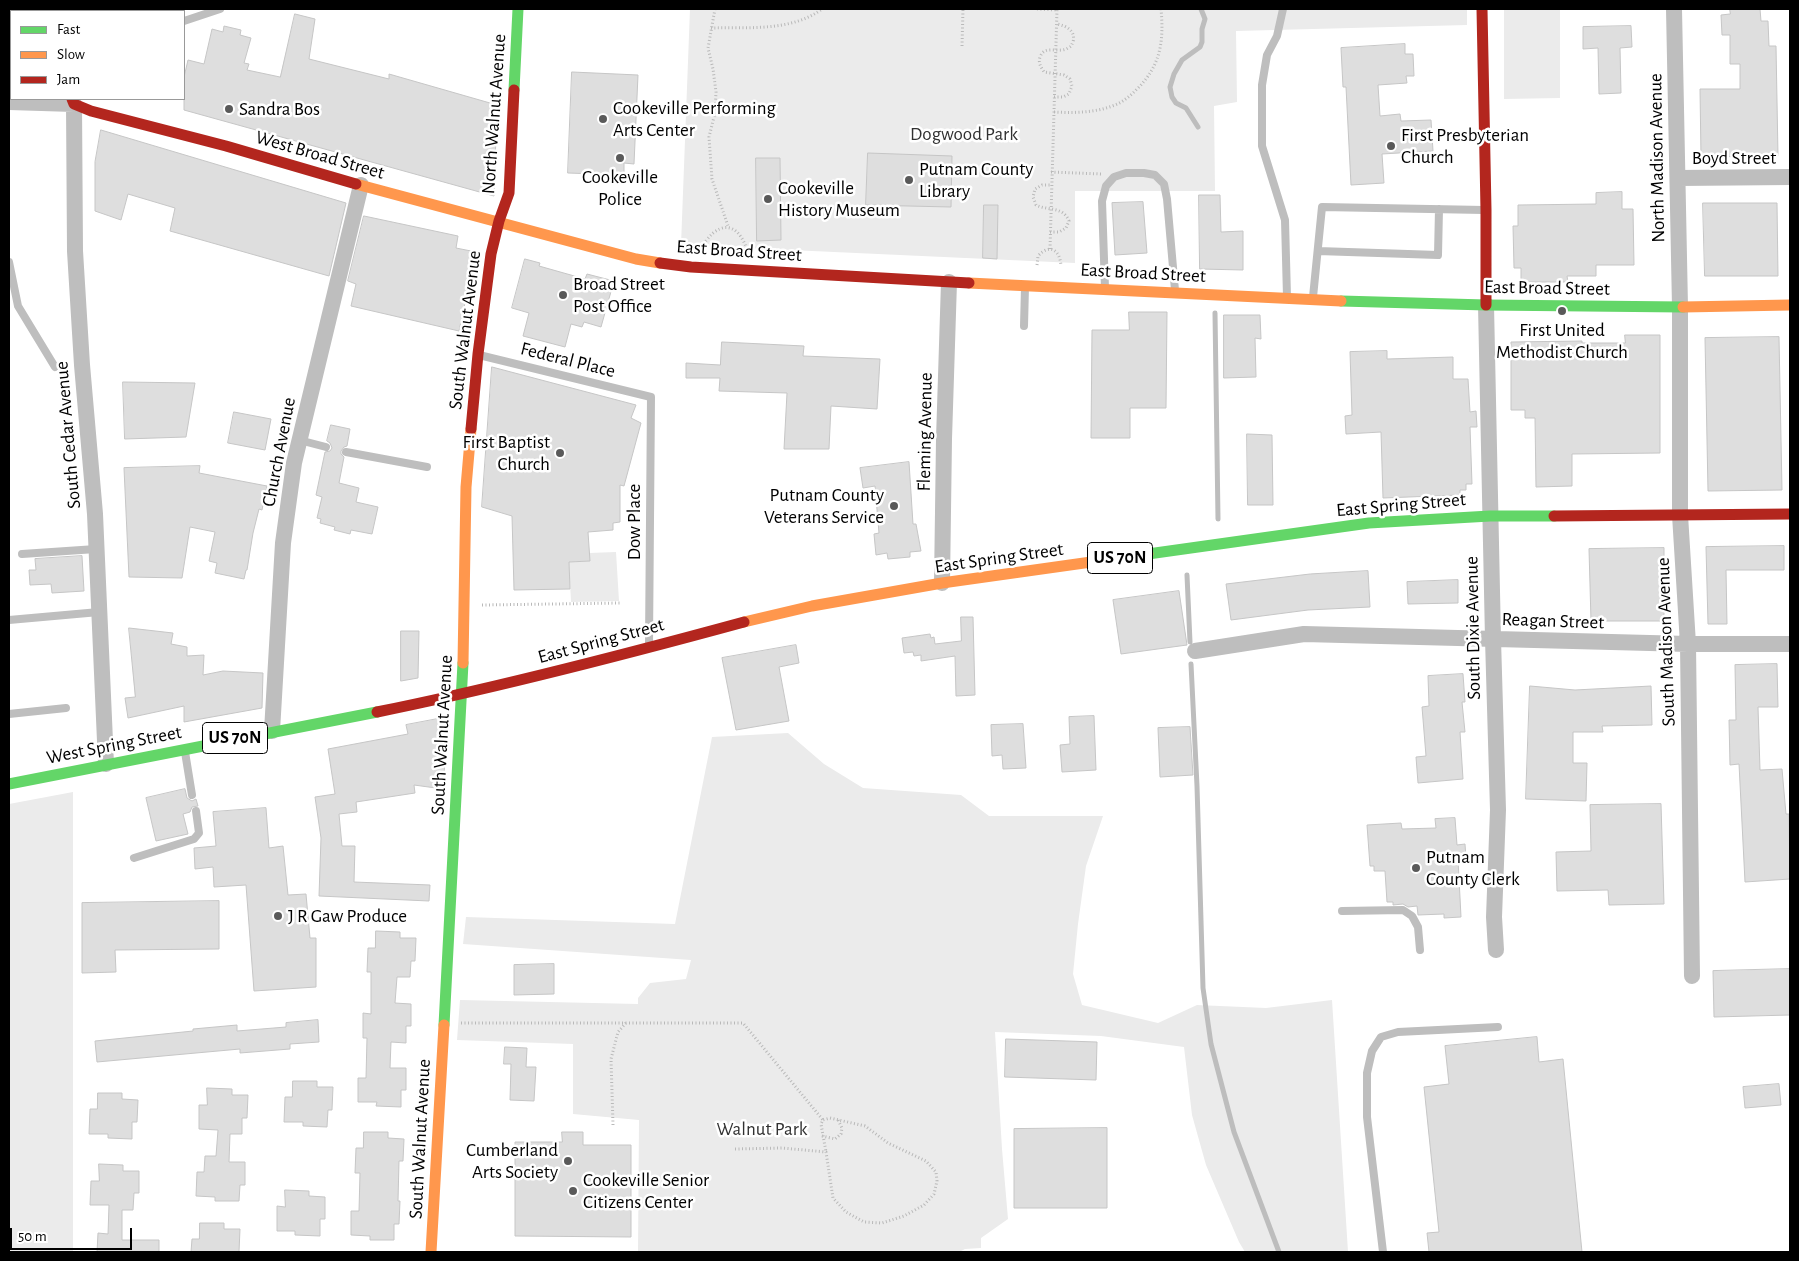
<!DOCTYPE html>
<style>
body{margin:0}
#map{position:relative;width:1799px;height:1261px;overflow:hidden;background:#fff;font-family:"Alegreya Sans",sans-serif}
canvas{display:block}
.frame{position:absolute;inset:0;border:10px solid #000;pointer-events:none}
.legend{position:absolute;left:10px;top:10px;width:175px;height:90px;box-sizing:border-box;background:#fff;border:1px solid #999;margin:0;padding:6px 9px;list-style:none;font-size:15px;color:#000}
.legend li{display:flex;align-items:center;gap:10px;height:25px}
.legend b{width:25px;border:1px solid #999}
.scale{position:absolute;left:10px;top:1228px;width:122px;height:22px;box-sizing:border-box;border:2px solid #000;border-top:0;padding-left:6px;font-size:15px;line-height:18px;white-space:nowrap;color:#000;-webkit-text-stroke:4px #fff;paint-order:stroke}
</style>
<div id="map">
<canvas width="1799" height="1261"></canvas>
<div class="frame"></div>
<ul class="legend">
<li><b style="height:6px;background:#63d668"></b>Fast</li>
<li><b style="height:6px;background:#ff974d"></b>Slow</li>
<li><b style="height:6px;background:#b3261e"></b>Jam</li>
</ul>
<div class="scale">50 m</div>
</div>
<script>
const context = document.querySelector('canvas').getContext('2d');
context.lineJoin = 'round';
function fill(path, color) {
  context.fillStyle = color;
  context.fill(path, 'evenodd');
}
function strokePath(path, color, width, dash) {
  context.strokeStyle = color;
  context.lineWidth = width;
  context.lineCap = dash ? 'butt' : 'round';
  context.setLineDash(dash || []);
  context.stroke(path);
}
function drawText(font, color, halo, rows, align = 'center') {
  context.font = font + ' "Alegreya Sans",sans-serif';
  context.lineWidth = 5;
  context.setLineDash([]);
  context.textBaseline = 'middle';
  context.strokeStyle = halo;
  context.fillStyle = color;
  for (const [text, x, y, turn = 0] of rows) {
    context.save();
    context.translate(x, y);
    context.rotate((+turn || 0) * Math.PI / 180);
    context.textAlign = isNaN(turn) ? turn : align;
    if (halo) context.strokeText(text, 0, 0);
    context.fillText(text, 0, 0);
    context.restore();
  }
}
const green = new Path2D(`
 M690 9H1467V25L1236 31 1237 102 1214 106 1215 191H1075V263L681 245Z
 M1560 9V98L1504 99V10Z
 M616 552 619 601 571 602 569 562 589 561V553Z
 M788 733 824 764 863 788 961 795 989 816H1103L1086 866 1078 924 1073 974 1082 1005 1158 1023 1197 1005 1266 1008 1332 1000 1348 1252H1245L1239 1242 1206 1165 1192 1115 1184 1047 1101 1036 995 1032 1002 1149 1008 1219 981 1238V1248L965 1249 959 1252H638L639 1120 573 1114V1044L457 1040 460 1000 638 1004V998L650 983 686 979 691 960 463 944 466 917 675 924 712 737Z
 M73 792V1252H9V804Z`);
const stream = new Path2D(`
 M1198 127 1186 108 1176 103 1172 97 1170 87 1174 74 1182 60 1200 47 1202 42V29L1205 19 1201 9
 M1215 313 1218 519
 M1187 575 1190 642
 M1191 664 1197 786 1203 988 1211 1044 1234 1132 1279 1252`);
const building = new Path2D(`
 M1730 9H1760L1761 21H1768L1769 46H1776L1778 156 1701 157 1700 89H1740V64H1730V35H1722L1721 15 1730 14Z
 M295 14 315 19 309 59 389 79V74L497 105 494 196 184 110V77L188 60 204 64 212 29 223 32 224 26 241 30 240 35 251 38 244 63 249 64 247 70 280 77Z
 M1631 26 1632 47 1620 48 1621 93 1599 94 1598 48 1583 49V27Z
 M1405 44V54H1413L1414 76H1406L1407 83 1378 85 1380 116 1400 114 1401 121 1431 120 1433 151 1382 154 1384 183 1351 185 1346 87H1343L1341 48Z
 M572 72 638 75 634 164 624 163V175L568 173Z
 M101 130 346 203 329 276 170 231 175 208 128 194 121 220 95 211V162Z
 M868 153 952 156 951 207 866 205Z
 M756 158H780L781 240 757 241Z
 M1622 192V209H1633L1634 265H1596V276H1567L1568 282H1521V268H1514L1513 226H1518V205L1596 204V193Z
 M1199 195H1220L1221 232 1243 231V270L1200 269Z
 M1143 202 1147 253 1115 255 1112 203Z
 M1703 203H1777L1778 276H1705Z
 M984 205H998L997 259 983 258Z
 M364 216 458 236 456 248 476 252 459 331 351 306 356 284 348 281Z
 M525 259 540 263 539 266 585 279 587 274 614 281 601 327 584 322 582 327 571 324 565 347 523 336 529 313 512 308Z
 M1129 312H1167L1166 408H1130V438H1091L1092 330H1129Z
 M1224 315H1260L1261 339 1255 338 1256 377 1224 378Z
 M1625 335H1660V453L1572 454V486L1536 487 1535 418H1525V410H1511V342L1582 341V343H1625Z
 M1779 337 1782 490 1708 491 1705 338Z
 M722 342 804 346 803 356 880 359 877 409 831 406 829 449H784L787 393 719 391 720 378H686V363L720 365Z
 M1387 351V359L1453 357V379H1468L1470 412 1476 411 1477 427H1470L1472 484H1466V490H1460V495L1383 498 1381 432 1346 434 1345 416 1352 415 1350 352Z
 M492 367 636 405 631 418 641 423 624 486 620 485V522L613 523V530L588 532 590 561 569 562 570 589 514 590 512 516 482 507Z
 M123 382 195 383 186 437 125 439Z
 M234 412 271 419 265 450 228 443Z
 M331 425 350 429 347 446 344 447 341 451V454L344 457 339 483 359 488 356 502 378 507 372 534 351 530 350 534 334 530 335 527 320 523 321 519 317 518 322 497 316 495 325 452 330 451 332 448 330 443 327 441Z
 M1247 434 1272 435 1273 505H1248Z
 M909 462 913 524H916L921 551 910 552V557L888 559 887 553 876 555 874 534 879 533 875 486 863 488 860 468Z
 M200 466 199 473 267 486 262 510 259 509 253 533 247 570H246L244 579 215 573 217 563 209 561 215 532 190 527 182 578 129 577 124 468Z
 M1784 546V570H1726L1727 624H1708L1706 547Z
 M1664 548V621H1591L1589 549Z
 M82 556 84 591 52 593 51 584 30 585 29 570H36L35 559Z
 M1368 571 1370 607 1308 610 1231 620 1226 584 1310 574Z
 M1458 580V603L1408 604 1407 582Z
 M1179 591 1187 645 1121 654 1113 600Z
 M961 617H973L975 695 956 696 955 656 921 661V655L914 656 913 652 904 653 902 638 930 634 931 638 934 637 935 644 961 641Z
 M129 628 173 633 171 644 187 647V656L204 655 203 675 223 671 263 673 262 708 184 722V706L128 718 125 698 135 697Z
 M401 631H419L418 678 401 681Z
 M796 645 799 663 779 667 789 721 736 730 722 658Z
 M1777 664 1778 707H1758L1760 770 1782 769 1786 814H1789L1790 879 1745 882 1739 764 1730 765 1729 720H1736L1735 665Z
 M1463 674 1465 702H1462L1465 732H1460L1463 779 1418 783 1416 757 1426 756 1422 707 1429 706 1428 676Z
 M1530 686 1575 690 1651 686 1652 725 1602 726 1603 732H1573V763H1587L1586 801 1526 799Z
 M1094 716 1096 770 1062 772 1060 745 1070 744 1069 717Z
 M448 717 443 789 414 785 415 793 356 802 357 812 339 814 342 846H355L354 882 430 885 429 901 319 896 321 838 315 797 335 794 328 749 408 734 406 725Z
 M1023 724 1026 768 1003 769 1002 755 992 756 991 725Z
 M1190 727 1193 775 1160 777 1158 728Z
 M185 789 187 798 192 801 196 799 198 806 192 807 190 812 183 814 188 834 156 841 146 798Z
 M1661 804 1664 904 1609 905 1608 890 1557 891 1556 852 1591 851 1590 805Z
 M266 808 269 848 283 846 288 895 306 894 310 938H316V987L254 991 246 885 214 887 213 867 195 869 194 848 216 846 213 812Z
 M1455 818 1457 845 1465 844 1466 858 1458 859 1461 917 1444 918V914L1418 915 1417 906 1408 907 1403 904 1393 905V902H1387L1385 871H1374V866H1370L1367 825 1401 823 1402 829 1436 828 1435 819Z
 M219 901V949L115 950 116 972 82 973V903Z
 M376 931 400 932V938H416L415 961H411L410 977H397L395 1003 411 1004V1026H406V1043L391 1042 390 1068H406V1090H401V1107L376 1106 377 1102H358V1078H366L367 1038H363V1013L371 1014V972H367L368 948H375Z
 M554 964V994L514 995V965Z
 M1790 969V1015L1714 1017 1713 971Z
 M318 1020 319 1042 290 1044V1049L240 1053V1049L97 1062 95 1041 193 1031V1029L237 1025V1031L286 1027V1023Z
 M1537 1037 1539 1062 1563 1059 1582 1252H1429L1427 1233 1439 1232 1424 1087 1449 1084 1445 1046Z
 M1006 1039 1097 1042 1096 1080 1005 1077Z
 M505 1047 527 1048 526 1067H536L534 1101 510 1100 511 1064H504Z
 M293 1081H317V1087H333L332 1110H328L327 1127 303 1126V1122H284L285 1097H292Z
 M1779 1084 1781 1105 1745 1108 1743 1087Z
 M207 1088 232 1089V1095H248L247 1118H242V1134H230L229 1162H245V1185H240L239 1201H215V1197L196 1196 197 1172H204L205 1156H216L218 1130 199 1129V1105H207Z
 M98 1093H122V1099L138 1100 137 1122H132V1139L108 1138V1134H89L90 1109H97Z
 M1107 1128V1208H1014V1129Z
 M364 1132H388V1138L404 1139 403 1161H399L398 1201H400L399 1224H394V1240H370V1236L351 1235V1211H359L360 1173H355L356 1148H363Z
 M562 1132H583V1145H631V1237L515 1236V1142H562Z
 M99 1164 123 1165V1171H139V1193H134L133 1210H122V1240H159V1252H97L98 1233 108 1234 109 1205H90L91 1181H99Z
 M285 1190 309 1191V1196L325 1197V1219H320V1236L295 1235V1231H277V1206L285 1207Z
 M200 1223H224V1229H240L239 1252H191L192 1239H199Z`);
const path = new Path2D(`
 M24 9H39
 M715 9 708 48 713 69 716 92 715 113 709 137 712 179 728 226
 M1037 9 1057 10
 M711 28C747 27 791 32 822 9
 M962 46 963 9
 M9 69 11 68
 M1054 97H1063L1069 94 1072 86 1070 79 1064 75 1044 72C1041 67 1038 63 1040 57 1045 44 1059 54 1068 48 1072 46 1071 46 1073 42 1076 31 1067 26 1057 24
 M1054 112C1074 113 1095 113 1115 105 1123 102 1130 96 1136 90 1161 66 1164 41 1161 9
 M1051 172 1101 174
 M1050 232H1059L1066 228 1069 221C1063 206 1048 211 1036 205L1033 197 1035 189 1042 185H1051
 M1050 249 1057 9
 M700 250C716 221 738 218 748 253
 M1037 265 1038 256C1050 243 1060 250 1061 266
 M482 605 621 603
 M461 1023H743L823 1120
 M613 1125 611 1059 618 1032 626 1023
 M822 1136 835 1139 841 1134 842 1128 838 1120
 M735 1149 782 1148 826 1152 833 1198 846 1212 864 1222 882 1223 904 1216 924 1205 934 1194 937 1181 936 1172 926 1161 888 1143 865 1126 830 1118 823 1120 821 1124 826 1152`);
const lane = new Path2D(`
 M1283 9 1277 36 1267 55 1262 85V146L1285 220 1287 297
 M184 21 220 9
 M1318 251 1438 255 1439 209
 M9 262 18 306 55 367
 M1105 288 1102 201 1106 186 1114 177 1126 173H1144L1155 175 1164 184 1167 199 1175 290
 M1313 297 1322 207 1484 210
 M1024 326 1025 287
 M479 355 651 397 649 643
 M299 440 326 447
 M346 452 427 467
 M22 554 96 549
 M9 620 99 612
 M9 714 66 708
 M185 752 192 795
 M134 858 194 839 199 833 196 811
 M1342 911 1403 910 1412 916 1418 927 1420 950
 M1383 1252 1367 1117V1073L1372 1051 1381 1037 1398 1032 1498 1027`);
const street = new Path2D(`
 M1674 9 1680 307V515L1688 644 1692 976
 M9 102 74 104 75 251 82 365 95 514 106 764
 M1678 178 1790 177
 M1486 305 1493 639 1498 810 1494 917 1496 950
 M942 583 944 439 949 282
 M1195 651 1304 634 1688 644H1790
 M272 731 283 543 294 463 361 185`);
const fast = new Path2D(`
 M69 9V11
 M9 23H11
 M514 90 518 9
 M1341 301 1486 305 1683 307
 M1148 554 1369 523 1490 516H1554
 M9 784 377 712
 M444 1025 463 663`);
const slow = new Path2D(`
 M356 184 636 259 660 263
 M969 283 1341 301
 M1683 307 1790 305
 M744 622 812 606 942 583 1148 554
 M463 663 466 487 471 429
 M431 1252 444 1025`);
const jam = new Path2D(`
 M1482 9 1486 210V305
 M72 99 74 104 91 111 226 146 356 184
 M660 263 691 267 969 283
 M471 429 478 354 491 254 499 221 509 193 514 90
 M1554 516 1790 514
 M377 712C501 687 623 655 744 622`);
const rail = new Path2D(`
 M163 11 170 9
 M9 43 11 42`);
const markers = [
 [229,109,5,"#595959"],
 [603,119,5,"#595959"],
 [1391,146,5,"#595959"],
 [620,158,5,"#595959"],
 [909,180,5,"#595959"],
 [768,199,5,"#595959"],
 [563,295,5,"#595959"],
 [1562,311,5,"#595959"],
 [560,453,5,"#595959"],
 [894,506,5,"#595959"],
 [1416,868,5,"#595959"],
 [278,916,5,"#595959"],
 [568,1161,5,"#595959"],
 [573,1191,5,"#595959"]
];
const shields = [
 [1120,558,65],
 [235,738,65]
];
const shieldNames = [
 ["US 70N",1120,558],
 ["US 70N",235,738]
];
const poiNames = [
 ["Cookeville Performing",613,108],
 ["Arts Center",613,130],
 ["Sandra Bos",239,109],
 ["First Presbyterian",1401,135],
 ["Church",1401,157],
 ["Putnam County",919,169],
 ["Library",919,191],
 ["Cookeville",620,177,"center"],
 ["Police",620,199,"center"],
 ["Cookeville",778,188],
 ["History Museum",778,210],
 ["Broad Street",573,284],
 ["Post Office",573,306],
 ["First United",1562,330,"center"],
 ["Methodist Church",1562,352,"center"],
 ["First Baptist",550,442,"right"],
 ["Church",550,464,"right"],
 ["Putnam County",884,495,"right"],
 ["Veterans Service",884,517,"right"],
 ["Putnam",1426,857],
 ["County Clerk",1426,879],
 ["J R Gaw Produce",288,916],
 ["Cumberland",558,1150,"right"],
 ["Arts Society",558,1172,"right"],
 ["Cookeville Senior",583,1180],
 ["Citizens Center",583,1202]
];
const streetNames = [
 ["North Walnut Avenue",494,114,-86],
 ["West Broad Street",320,155,16],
 ["North Madison Avenue",1657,158,-91],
 ["Boyd Street",1734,158],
 ["East Broad Street",739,251,4],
 ["East Broad Street",1143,273,3],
 ["East Broad Street",1547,288,1],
 ["South Walnut Avenue",465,330,-83],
 ["Federal Place",568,360,14],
 ["Fleming Avenue",925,432,-89],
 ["South Cedar Avenue",68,435,-95],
 ["Church Avenue",279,452,-79],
 ["East Spring Street",1401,505,-5],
 ["Dow Place",634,522,-90],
 ["East Spring Street",999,558,-8],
 ["Reagan Street",1553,621,2],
 ["South Dixie Avenue",1473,628,-91],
 ["East Spring Street",601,641,-15],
 ["South Madison Avenue",1666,642,-92],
 ["South Walnut Avenue",442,735,-87],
 ["West Spring Street",114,745,-11],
 ["South Walnut Avenue",420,1139,-87]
];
const parkNames = [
 ["Dogwood Park",964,134],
 ["Walnut Park",762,1129]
];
fill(green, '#ebebeb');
strokePath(stream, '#bdbdbd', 5);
fill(building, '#dedede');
strokePath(building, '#c6c6c6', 1);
strokePath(path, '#b9b9b9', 3, [1, 2.5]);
strokePath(lane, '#bebebe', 8);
strokePath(street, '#bebebe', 16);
strokePath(fast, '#63d668', 11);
strokePath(slow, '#ff974d', 11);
strokePath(jam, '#b3261e', 11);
strokePath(rail, '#bebebe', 5.5);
strokePath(rail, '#fff', 4, [11]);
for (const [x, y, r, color] of markers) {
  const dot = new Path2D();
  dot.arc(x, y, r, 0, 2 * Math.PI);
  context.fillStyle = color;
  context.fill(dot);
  strokePath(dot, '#fff', 2);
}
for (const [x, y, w] of shields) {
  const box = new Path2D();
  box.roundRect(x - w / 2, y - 15.5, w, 31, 4);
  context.fillStyle = '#fff';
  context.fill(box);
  strokePath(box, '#000', 1);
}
drawText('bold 18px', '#000', null, shieldNames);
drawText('19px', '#000', '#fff', poiNames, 'left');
drawText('19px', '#000', '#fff', streetNames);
drawText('19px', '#313131', '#fff', parkNames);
</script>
